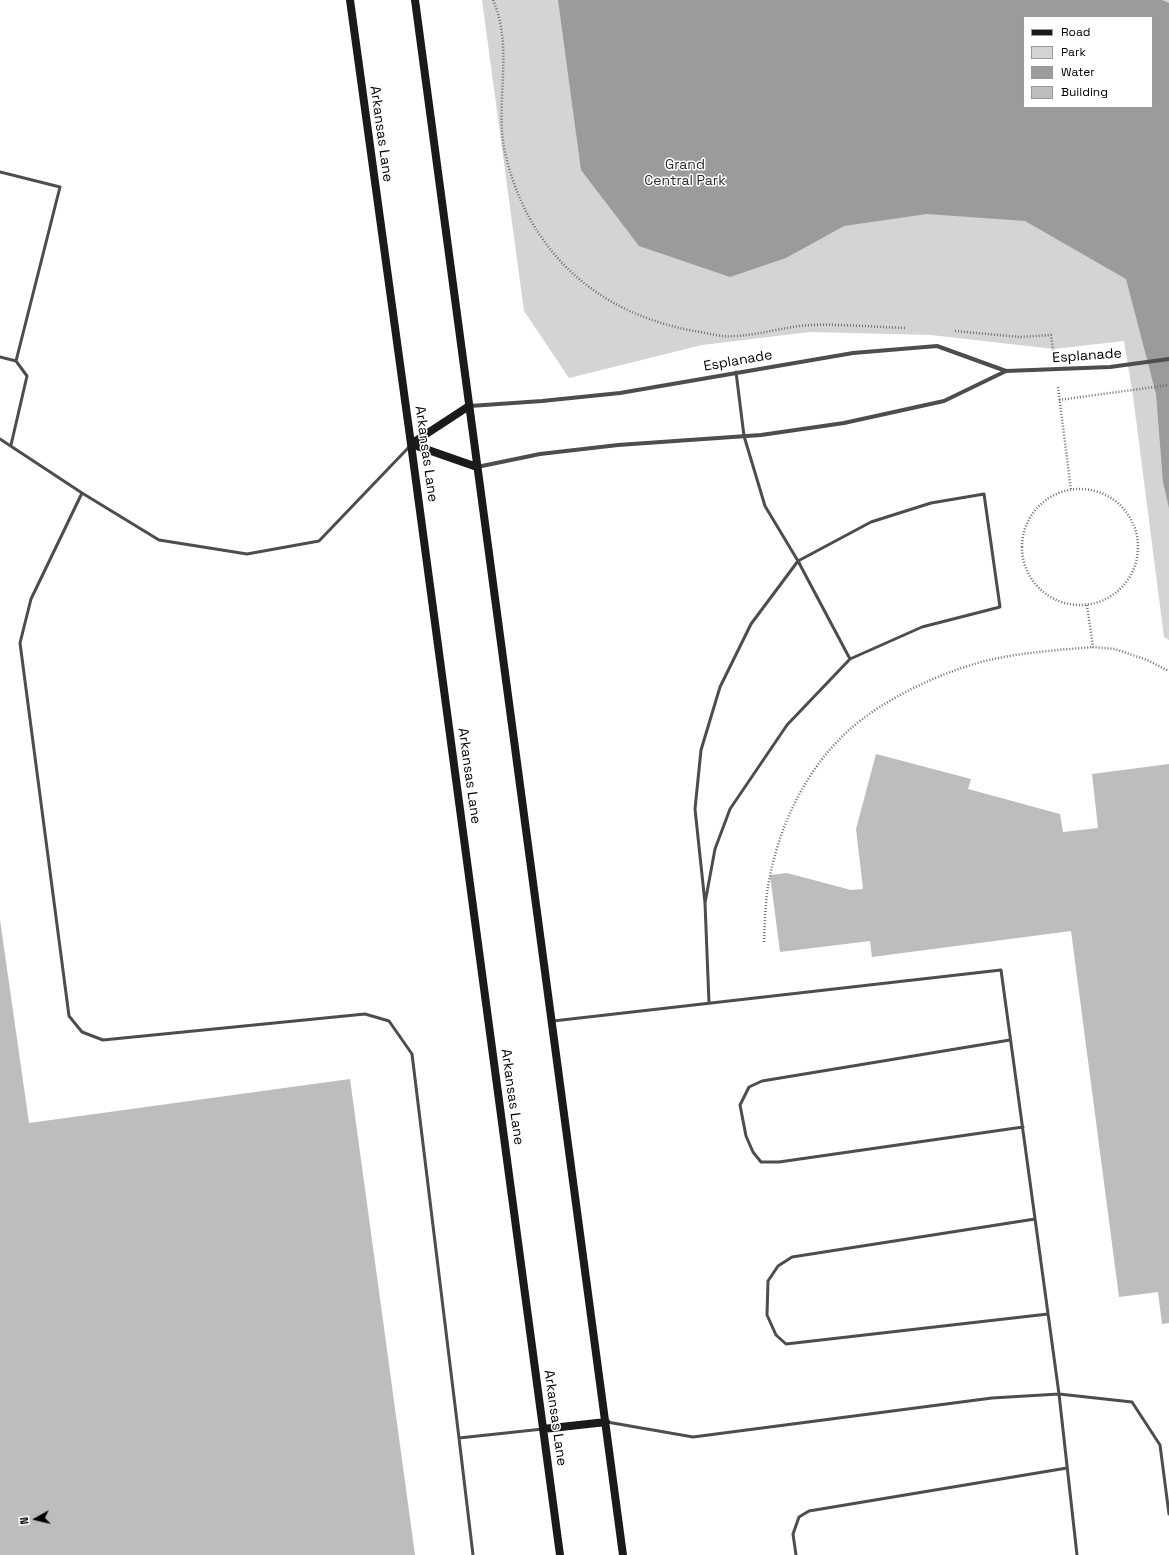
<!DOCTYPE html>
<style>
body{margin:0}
#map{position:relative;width:1169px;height:1555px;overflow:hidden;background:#fff;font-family:"Space Grotesk",sans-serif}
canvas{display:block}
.legend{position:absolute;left:1023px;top:16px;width:130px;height:92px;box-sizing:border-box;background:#fff;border:1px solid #999;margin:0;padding:5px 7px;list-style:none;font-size:12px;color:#000}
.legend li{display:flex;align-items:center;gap:8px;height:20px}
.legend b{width:20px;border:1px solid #999}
.north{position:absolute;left:16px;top:1499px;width:40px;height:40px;-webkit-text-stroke:3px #fff;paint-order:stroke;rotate:262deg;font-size:11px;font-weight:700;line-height:16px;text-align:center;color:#000}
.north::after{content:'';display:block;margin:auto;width:14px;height:18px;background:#000;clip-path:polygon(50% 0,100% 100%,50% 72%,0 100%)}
</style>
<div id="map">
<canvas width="1169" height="1555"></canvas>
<ul class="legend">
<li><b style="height:5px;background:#1a1a1a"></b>Road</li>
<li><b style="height:11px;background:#d4d4d4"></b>Park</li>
<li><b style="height:11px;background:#9b9b9b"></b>Water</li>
<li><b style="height:11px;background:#bdbdbd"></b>Building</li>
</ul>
<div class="north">N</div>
</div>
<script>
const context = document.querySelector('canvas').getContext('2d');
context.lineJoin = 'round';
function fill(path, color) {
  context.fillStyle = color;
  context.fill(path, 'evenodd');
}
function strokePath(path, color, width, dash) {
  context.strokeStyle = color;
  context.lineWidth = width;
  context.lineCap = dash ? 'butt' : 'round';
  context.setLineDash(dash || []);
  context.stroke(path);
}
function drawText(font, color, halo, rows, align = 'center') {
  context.font = font + ' "Space Grotesk",sans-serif';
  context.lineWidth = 3;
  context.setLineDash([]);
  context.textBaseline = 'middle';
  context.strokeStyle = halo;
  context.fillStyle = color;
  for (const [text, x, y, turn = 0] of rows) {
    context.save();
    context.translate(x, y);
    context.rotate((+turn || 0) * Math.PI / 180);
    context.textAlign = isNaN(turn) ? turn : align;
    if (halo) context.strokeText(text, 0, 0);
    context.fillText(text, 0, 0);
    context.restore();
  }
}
const green = new Path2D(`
 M482 0H1169V640L1164 637 1133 396 1124 341 1054 349 931 335 810 332 702 345 569 378 524 311ZM1024 17H1152V107H1024Z`);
const water = new Path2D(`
 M558 0H1162L1169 3V508L1163 482 1156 394 1126 279 1025 221 927 214 844 226 786 258 730 277 639 246 581 170ZM1024 17H1152V107H1024Z`);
const building = new Path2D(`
 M876 754 971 779 968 789 1060 814 1063 832 1098 828 1092 774 1169 764V1323L1162 1324 1158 1292 1119 1297 1071 931 872 957 870 941 780 952 770 875 787 873 851 890 863 889 856 829Z
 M0 920 29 1123 350 1079 415 1555H0Z`);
const path = new Path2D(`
 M493 0C515 50 493 105 506 157 530 253 597 313 694 331 703 332 713 335 722 336 752 338 783 326 812 325 844 324 875 327 906 328
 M955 331 1020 337 1051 335 1053 350
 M1058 387 1071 490
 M1059 400 1169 385
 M1022 547a58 58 0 1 1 116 0a58 58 0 1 1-116 0Z
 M1087 605 1093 647 1115 649 1147 660 1169 671
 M764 942C765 922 765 901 769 881 779 826 806 769 848 731 884 698 947 669 994 659 1026 652 1060 650 1093 647`);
const service = new Path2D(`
 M0 172 60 187 16 361
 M0 357 16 361 27 376 11 445
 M0 439 82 493 31 599 20 643 69 1016 82 1032 103 1040 365 1014 389 1021 412 1054 459 1438
 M82 493 159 540 247 554 319 541 410 446
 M705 903 695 809 701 750 720 687 751 624 798 561 871 522 931 503 984 494 1000 607 922 627 850 659
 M709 1003 705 903 715 849 730 809 787 725 850 659 798 561 765 506 744 436 736 372
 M553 1021 1001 970 1059 1394 1077 1555
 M1010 1040 762 1081 749 1087 740 1105 746 1136 753 1152 761 1162H779L1023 1127
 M1035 1219 792 1257 778 1266 768 1281 767 1315 776 1335 786 1344 1048 1314
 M607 1422 693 1437 992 1398 1059 1394 1132 1402 1160 1445 1169 1514
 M473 1555 459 1438 543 1429
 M796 1555 793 1534 799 1517 809 1511 1067 1468`);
const minor = new Path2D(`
 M470 406 542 401 620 393 853 353 937 346 1006 371 1110 367 1169 359
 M477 467 540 454 618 445 761 435 844 423 944 401 1006 371`);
const secondary = new Path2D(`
 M350 0 411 444 560 1555
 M415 0 623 1555
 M411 444 477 467
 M411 444 469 406
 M543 1429 606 1422`);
const streetNames = [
 ["Arkansas Lane",381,134,82],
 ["Esplanade",1087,356,-4],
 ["Esplanade",738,361,-10],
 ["Arkansas Lane",426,454,82],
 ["Arkansas Lane",469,776,82],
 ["Arkansas Lane",512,1097,82],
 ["Arkansas Lane",555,1418,82]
];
const parkNames = [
 ["Grand",685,165],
 ["Central Park",685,181]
];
fill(green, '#d4d4d4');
fill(water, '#9b9b9b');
fill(building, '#bdbdbd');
strokePath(path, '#6f6f6f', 2.5, [1, 2]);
strokePath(service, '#4d4d4d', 3);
strokePath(minor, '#4d4d4d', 4);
strokePath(secondary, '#1a1a1a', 8);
drawText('14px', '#000', '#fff', streetNames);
drawText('14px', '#2b2b2b', '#fff', parkNames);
</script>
